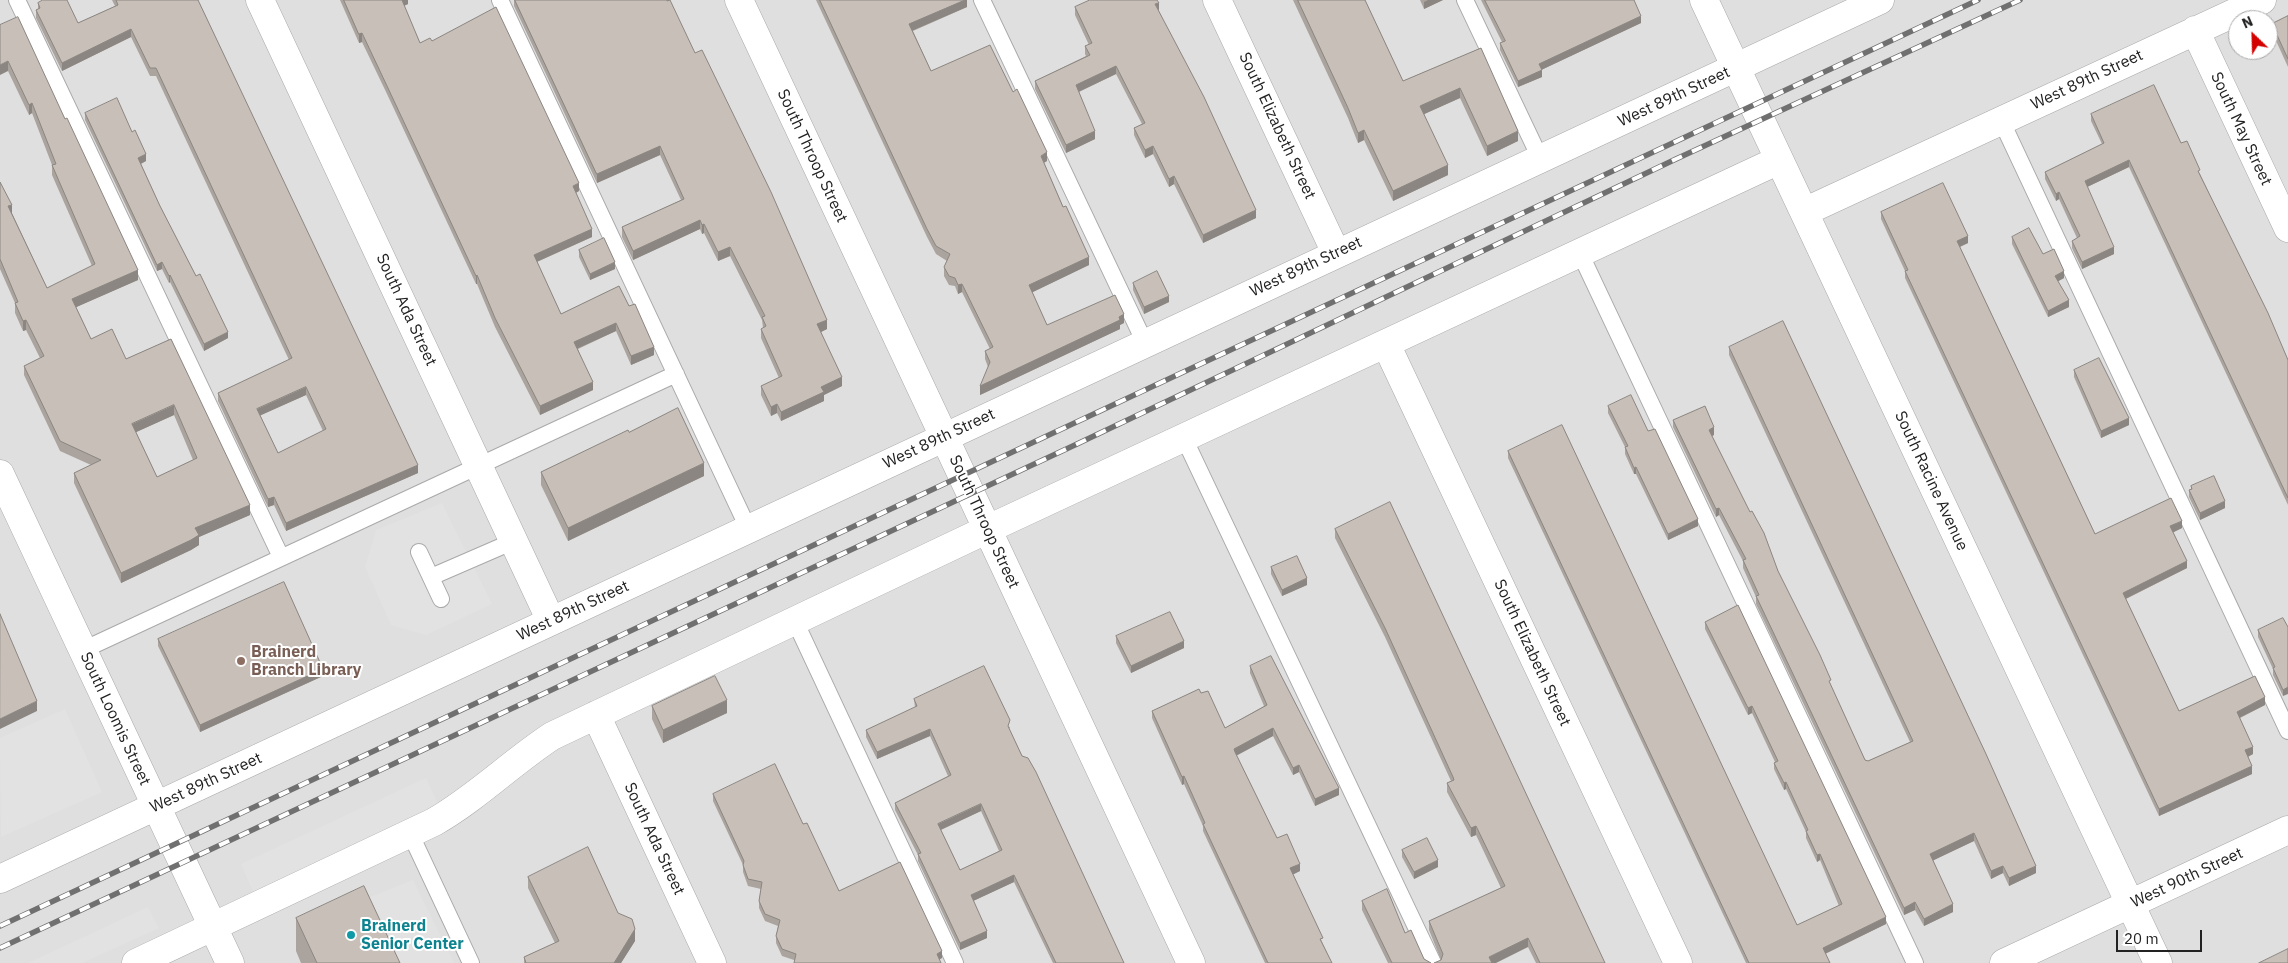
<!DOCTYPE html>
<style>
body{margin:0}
#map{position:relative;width:2288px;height:963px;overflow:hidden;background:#f2efe9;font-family:"IBM Plex Sans",sans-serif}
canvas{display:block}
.north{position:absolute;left:2228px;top:10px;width:50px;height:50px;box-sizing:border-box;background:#fff;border:1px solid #a7a7a7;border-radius:50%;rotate:336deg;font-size:14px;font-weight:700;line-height:20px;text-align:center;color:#222}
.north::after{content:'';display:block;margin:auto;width:18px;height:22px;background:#d40000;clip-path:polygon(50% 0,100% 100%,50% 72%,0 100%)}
.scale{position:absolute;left:2116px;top:930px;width:86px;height:22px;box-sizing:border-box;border:2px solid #222;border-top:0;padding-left:6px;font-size:15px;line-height:18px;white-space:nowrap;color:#222;-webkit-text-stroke:4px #fff;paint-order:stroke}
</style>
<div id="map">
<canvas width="2288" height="963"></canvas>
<div class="north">N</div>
<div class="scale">20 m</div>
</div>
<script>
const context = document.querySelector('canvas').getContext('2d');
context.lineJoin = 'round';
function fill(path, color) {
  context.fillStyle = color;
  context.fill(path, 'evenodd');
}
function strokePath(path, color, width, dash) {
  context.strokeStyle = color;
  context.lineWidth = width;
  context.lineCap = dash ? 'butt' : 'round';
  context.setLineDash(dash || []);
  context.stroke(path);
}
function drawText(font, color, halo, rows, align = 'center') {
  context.font = font + ' "IBM Plex Sans",sans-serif';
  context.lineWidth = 4;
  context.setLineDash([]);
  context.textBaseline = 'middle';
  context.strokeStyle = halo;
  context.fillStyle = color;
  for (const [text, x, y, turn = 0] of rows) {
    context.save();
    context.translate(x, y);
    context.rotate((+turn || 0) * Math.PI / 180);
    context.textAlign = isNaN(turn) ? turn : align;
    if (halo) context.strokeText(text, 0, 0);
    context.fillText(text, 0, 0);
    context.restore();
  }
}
const residential = new Path2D(`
 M0 0H2288V963H0ZM2238 20H2268V50H2238Z`);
const parking = new Path2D(`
 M442 503 492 604 426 635 391 625 365 567 376 530Z
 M65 709 102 792 1 837 0 738Z
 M426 778 439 806 253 892 241 864Z
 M413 880 454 963H393L363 900Z
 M148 907 159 928 82 963H28Z`);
const service = new Path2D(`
 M17 0 281 557
 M500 0 748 528
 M982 0 1145 343
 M1465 0 1540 158
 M2001 120 2288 731
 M1580 253 1915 963
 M1184 438 1433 963
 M419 552 441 599
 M431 577 514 541
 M795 621 955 963
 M83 650 676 374
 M410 833 471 963`);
const minor = new Path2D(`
 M260 0 551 621
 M739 0 1191 963
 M1217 0 1336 253
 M1704 0 2158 963
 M2195 30 2288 228
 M1804 212 2262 0
 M1386 344 1678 963
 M0 474 230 963
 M596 715 712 963
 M0 879 1880 0
 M136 963 434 822C476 798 511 763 552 736L988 529 1779 160
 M2004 963 2288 830`);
const rail = new Path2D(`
 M0 926 1978 0
 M0 948 1077 444 1676 159 2020 0`);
const wall = new Path2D(`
 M112 0H198L418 473 286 531 274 505 268 507 218 401V393L289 360 156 76H150L131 37 62 71 36 18V10L38 9V3L78 23 115 6ZM306 395 323 431 278 453 260 415Z
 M340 0H408V4L404 6 420 43 432 41 579 191 576 193 592 237 537 262 561 314 619 286 654 355 631 365 616 331 578 349 593 390 540 415 495 327 477 284H476L387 94 362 42 359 43Z
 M514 0H667L827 329 821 332 842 386 824 395V401L781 421 777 413 771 416 761 395V386L779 378 761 338V329L763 328 762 320 730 256 718 261 704 233 702 234 700 229 633 260 622 237V227L681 200 660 155 597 183 514 6Z
 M816 0H967V7L913 31 931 71 1047 161 1044 163 1089 265 1032 292 1047 325 1124 323 1120 325V329L980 395 988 367 985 359V351L990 349 962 292 958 294 955 286 949 285 944 276V267L947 261 936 254 927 237Z
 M1293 0H1365L1403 81 1481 48 1518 141 1487 156 1460 98 1424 114 1448 175 1393 201 1364 140 1358 143 1348 118Z
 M1420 0H1443L1424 9Z
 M1481 0H1634L1641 23 1541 70 1542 77 1518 87 1500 50V43L1502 42Z
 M1075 7 1159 11 1256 218 1203 243 1174 184 1169 187 1153 154 1145 158 1134 135V128L1142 124 1116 74 1079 92 1095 139 1066 153 1035 89V81L1086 56 1085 54V46L1089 45 1075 15Z
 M2288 16V67L2272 32V24Z
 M0 25 138 280 76 307 91 339 126 359 171 339 250 515 199 537V545L191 550 121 583 74 483V473L91 465 60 451 24 375V366L40 358 26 330 23 331 15 313V303L0 269V182L12 213 47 288 92 266 52 175V165L32 113 29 115 8 71ZM174 415 193 460 157 477 136 432Z
 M85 113 132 132 146 161 141 164 160 206 228 338 204 351 170 282 169 283 162 269 157 271 85 120Z
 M2091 114 2181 143 2200 174 2288 360V505L2129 167 2087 187 2114 254 2082 269 2072 248V241L2077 238 2059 199 2056 201 2045 179V172L2102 144 2091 121Z
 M1881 212 1968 243 1960 247 2095 534 2182 528 2173 532 2187 568 2126 599 2179 711 2265 705 2240 718 2253 754 2248 757 2252 774 2159 816 1905 278V271L1881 219Z
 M2012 237 2043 254 2064 278 2058 281 2069 307 2048 317 2012 244Z
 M579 250 615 269 590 280 579 257Z
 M1133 283 1169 302 1144 314 1133 290Z
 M1729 347 2036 873 2009 886 2003 873 1991 879 1974 841 1933 860 1953 912 1924 926 1915 910 1904 915 1756 604V597L1743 568V561L1719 515 1716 517 1673 427V420L1714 435 1712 436 1778 571 1865 760 1868 761 1910 742 1729 355Z
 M2074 370 2129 425 2101 438 2074 377Z
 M1608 406 1648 431 1698 526 1668 540 1636 474H1634L1625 454V447L1608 413Z
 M629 432 704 476 568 541 541 485V472Z
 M1508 451 1797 925 1839 906 1820 860 1817 862 1806 838V832L1786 789 1784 790 1774 769V763L1775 762 1752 713 1748 715 1705 629V622L1886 924 1825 953 1830 963H1746L1508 458Z
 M2191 486 2225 508 2200 520 2189 497V490L2191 489Z
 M1335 529 1605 963H1536L1528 947 1441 960 1429 930V921L1501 888 1476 835 1471 837 1447 792V783L1451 781 1385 637 1335 538Z
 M1271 567 1307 585 1282 596 1271 574Z
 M2288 627 2283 696 2273 675V669L2258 637V630Z
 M1116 636 1184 648 1131 673 1116 643Z
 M158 639 323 676 200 732 158 646Z
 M1250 666 1339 795 1315 806 1299 772 1293 775 1273 736 1236 755 1277 838 1300 871 1293 874 1323 944 1332 963H1265L1203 831V826L1184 784 1182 785 1152 718V711L1225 728 1264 706 1250 673Z
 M914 699 1010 727 1009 729 1124 963H1053L1014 882 973 901 987 938 960 950 918 861V855L895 810V803L948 776 930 736 877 759 866 737V730L915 708ZM981 811 999 851 960 870 941 830Z
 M652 706 727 713 663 743 652 719Z
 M713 794 803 824 839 891 942 958 794 960 782 956 776 943V936L778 926 765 921 759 908V901L761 889 748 886 743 872V865L713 801Z
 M1402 850 1438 867 1414 879 1402 857Z
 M528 877 618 913 635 941 621 963H524V957L555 943 528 888Z
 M1362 901 1405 933 1424 959 1431 963H1388L1362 910Z
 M296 918 400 963H301L296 951Z`);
const shadedWall = new Path2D(`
 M401 0H408V4L401 7Z
 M965 0H967V7L909 32V24Z
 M1428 0H1443L1424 9V2Z
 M1159 3V11L1155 4Z
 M1641 16V23L1539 71V64Z
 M131 29V37L62 71V63Z
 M362 33V42L359 43V34Z
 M8 61V71L0 75V65Z
 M1116 66V74L1076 93V85Z
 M1542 70V77L1518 87V81Z
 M1460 88V98L1420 116V106Z
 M32 103V113L29 115V105Z
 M1364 130V140L1358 143V133Z
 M1095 131V139L1066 153V145Z
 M1518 131V141L1487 156V146Z
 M660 146V155L597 183V174Z
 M1153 146V154L1145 158V150Z
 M1047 152V161L1041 164V156Z
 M146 154V161L138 165V158Z
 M2129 160V167L2085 188V181Z
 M1448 165V175L1393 201V191Z
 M1174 176V184L1169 187V179Z
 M579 183V191L573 194V186Z
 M2059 192V199L2056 201V194Z
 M12 205V215L8 206Z
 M1256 210V218L1203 243V235Z
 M700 220V229L633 260V251Z
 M704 224V233L702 234V225Z
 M592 229V237L534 263V255Z
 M1968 236V243L1957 248V241Z
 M730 247V256L718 261V252Z
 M2114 247V254L2082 269V262Z
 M1089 257V265L1029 294V285Z
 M162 262V269L157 271V265Z
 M615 262V269L590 280V274Z
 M138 270V280L72 309V299Z
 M2064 271V278L2055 283V276Z
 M170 275V282L169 283V276Z
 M477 275V284H476V276Z
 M962 284V292L958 294V285Z
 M1169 296V302L1144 314V307Z
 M2069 300V307L2048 317V311Z
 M1124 314V323L1120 325V329L980 395V386Z
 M26 320V330L23 331V321Z
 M827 320V329L817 334V324Z
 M616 323V331L574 350V342Z
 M228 332V338L204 351V344Z
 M654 347V355L631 365V356Z
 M842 377V386L824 395V401L781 421V412L821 387Z
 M593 382V390L540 415V406Z
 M306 387V395L257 417V409Z
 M777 404V413L771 416V407Z
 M174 405V415L132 434V424Z
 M2129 418V425L2101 438V431Z
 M1714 427V435L1709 437V430Z
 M704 463V476L568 541V528Z
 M418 465V473L286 531V523Z
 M1636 467V474H1634V468Z
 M274 497V505L268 507V499Z
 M2225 501V508L2200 520V513Z
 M250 505V515L199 537V545L191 550 121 583V573L195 528Z
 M1719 508V515L1716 517V509Z
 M1698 519V526L1668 540V534Z
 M2182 521V528L2170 534V526Z
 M2187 561V568L2123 600V593Z
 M1307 578V585L1282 596V590Z
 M1184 641V648L1131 673V666Z
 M323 669V676L200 732V725Z
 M2288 687V694L2283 696V690Z
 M2265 697V705L2237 719V712Z
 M727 700V713L663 743V730Z
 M37 701V711L0 729V719Z
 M1752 706V713L1748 715V708Z
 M1273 728V736L1234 757V749Z
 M930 729V736L877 759V752Z
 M2253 747V754L2245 758V750Z
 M1299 765V772L1293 775V768Z
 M2252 766V774L2159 816V809Z
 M1184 776V784L1182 785V777Z
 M1786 782V789L1784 790V783Z
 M1339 788V795L1315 806V799Z
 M981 804V811L938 831V824Z
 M1476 826V835L1471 837V828Z
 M1974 833V841L1930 862V854Z
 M1820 854V860L1817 862V855Z
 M1438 860V867L1414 879V872Z
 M1300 864V871L1290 876V868Z
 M2003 866V873L1991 879V871Z
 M2036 866V873L2009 886V878Z
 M1014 875V882L971 902V895Z
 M1915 902V910L1904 915V908Z
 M1953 904V912L1924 926V919Z
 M1886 917V924L1823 955V948Z
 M635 929V941L621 963H614Z
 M987 931V938L960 950V943Z
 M1528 938V947L1496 963H1489V957Z
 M942 951V958L937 961V954Z`);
const building = new Path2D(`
 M43 0H67L78 23 118 5 116 0H198L418 465 286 523 274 497 268 499 218 393 292 358 156 68H150L131 29 62 63 36 10 40 8 38 3ZM306 387 326 429 278 453 257 409Z
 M344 0H402L420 43 430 38 432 41 496 7 579 183 573 186 592 229 534 255 561 314 619 286 629 306 635 304 654 347 631 356 616 323 574 342 593 382 540 406 495 318 477 275 476 276 387 86 362 33 359 34Z
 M515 0H667V1L670 0 695 53 702 50 771 192 827 320 817 324 842 377 821 387 824 392 781 412 777 404 771 407 761 386 782 376 761 329 766 326 762 317 765 316 730 247 718 252 704 224 702 225 700 220 633 251 622 227 684 199 660 146 597 174Z
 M820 0H965L909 24 931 71 990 45 1013 92 1017 89 1047 152 1041 156 1063 207 1066 206 1089 257 1029 285 1047 325 1115 295 1124 314 1119 317 1120 320 980 386 990 362 985 351 993 347 962 284 958 285 955 278 949 276 944 267 950 254 936 246 927 229Z
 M1090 0H1157L1159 3 1155 4 1204 97 1256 210 1203 235 1174 176 1169 179 1153 146 1145 150 1134 128 1145 123 1116 66 1076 85 1095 131 1066 145 1035 81 1090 55 1085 46 1092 43 1075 7Z
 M1298 0H1365L1403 81 1481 48 1518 131 1487 146 1460 88 1420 106 1448 165 1393 191 1364 130 1358 133 1348 108Z
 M1485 0H1634L1641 16 1539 64 1542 70 1518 81 1500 43 1505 41Z
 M2288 16V59L2272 24Z
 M18 17 65 119 67 118 138 270 72 299 91 339 112 329 126 359 171 339 250 505 195 528 199 535 191 540 121 573 74 473 101 460 60 441 24 366 44 356 26 320 23 321 15 303 18 302 0 259V182L12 205 8 206 47 288 95 264 52 165 56 164 32 103 29 105 8 61 0 65V25ZM174 405 197 458 157 477 132 424Z
 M2154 85 2181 143 2187 141 2200 170 2198 171 2268 313 2288 360V498L2129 160 2085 181 2114 247 2082 262 2072 241 2080 236 2059 192 2056 194 2045 172 2104 143 2091 114Z
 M117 98 132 132 135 130 146 154 138 158 160 206 196 276 200 274 228 332 204 344 170 275 169 276 162 262 157 265 85 113Z
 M1943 183 1968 236 1957 241 2095 534 2171 498 2182 521 2170 526 2187 561 2123 593 2179 711 2255 676 2265 697 2237 712 2253 747 2245 750 2252 766 2159 809 1905 271 1908 270 1881 212Z
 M2029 228 2043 254 2054 249 2064 271 2055 276 2069 300 2048 311 2012 237Z
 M604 238 615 262 590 274 579 250Z
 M1157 271 1169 296 1144 307 1133 283Z
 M1783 321 1986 754 2036 866 2009 878 2003 866 1991 871 1974 833 1930 854 1953 904 1924 919 1915 902 1904 908 1756 596 1759 595 1743 560 1746 559 1719 508 1716 509 1673 420 1705 406 1714 427 1709 430 1750 512 1752 511 1764 533 1778 571 1820 655 1831 680 1829 681 1865 760 1868 761 1913 741 1729 347Z
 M2099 358 2129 418 2101 431 2074 370Z
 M1631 395 1648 431 1655 429 1698 519 1668 534 1636 467 1634 468 1625 447 1628 446 1608 406Z
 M678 408 704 463 568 528 541 472 628 430 629 432Z
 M1562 425 1797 925 1842 904 1820 854 1817 855 1806 831 1808 830 1786 782 1784 783 1774 763 1778 761 1752 706 1748 708 1705 622 1738 605 1886 917 1823 948 1830 963H1749L1508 451Z
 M2214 476 2225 501 2200 513 2189 490 2192 489 2191 486Z
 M1390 502 1605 963H1540L1528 938 1489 957 1492 963H1434L1441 960 1443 954 1429 921 1505 886 1476 826 1471 828 1447 783 1454 780 1453 777 1385 628 1335 529Z
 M1297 556 1307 578 1282 590 1271 567Z
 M284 582 323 669 200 725 158 639Z
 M1170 612 1184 641 1131 666 1116 636Z
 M0 614 37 701 0 719Z
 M2283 618 2288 627V687L2283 690 2273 668 2275 667 2258 630Z
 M1271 656 1339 788 1315 799 1299 765 1293 768 1273 728 1234 749 1235 752 1277 838 1287 834 1300 864 1290 868 1323 938 1320 939 1332 963H1268L1203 824 1205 823 1184 776 1182 777 1152 711 1199 689 1201 693 1208 691 1225 728 1267 705 1250 666Z
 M984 666 1010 720 1008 726 1022 756 1028 758 1036 772 1124 963H1056L1014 875 971 895 987 931 960 943 918 854 921 853 895 803 951 775 930 729 877 752 866 730 917 706 914 699ZM981 804 1002 850 960 870 938 824Z
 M715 676 727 700 663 730 652 706Z
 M775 764 803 824 807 823 839 891 900 862 942 951 937 954 941 963H794L796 954 782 949 776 936 780 920 765 914 759 901 762 882 748 879 743 865 744 861 713 794Z
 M1427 838 1438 860 1414 872 1402 850Z
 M588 847 618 913 632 919 635 929 614 963H526L524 957 559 941 528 877Z
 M364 886 400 963H317L296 918Z
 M1387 889 1405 933 1411 930 1424 959 1431 963H1392L1362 901Z
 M2288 949V963H2259Z`);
const markers = [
 [241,661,5,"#8d6e63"],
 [351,935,5,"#0f9aa8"]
];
const streetNames = [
 ["West 89th Street",2087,80,-25],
 ["West 89th Street",1674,97,-25],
 ["South Elizabeth Street",1277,126,65],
 ["South May Street",2241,129,65],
 ["South Throop Street",812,156,65],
 ["West 89th Street",1306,267,-25],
 ["South Ada Street",406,310,65],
 ["West 89th Street",939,439,-25],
 ["South Racine Avenue",1931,481,65],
 ["South Throop Street",984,522,65],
 ["West 89th Street",573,611,-25],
 ["South Elizabeth Street",1532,653,65],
 ["South Loomis Street",115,719,65],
 ["West 89th Street",206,783,-25],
 ["South Ada Street",654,839,65],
 ["West 90th Street",2187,878,-25]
];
const educationNames = [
 ["Brainerd",251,652],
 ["Branch Library",251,670]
];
const cultureNames = [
 ["Brainerd",361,926],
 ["Senior Center",361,944]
];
fill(residential, '#e0dfdf');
fill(parking, '#e2e2e2');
strokePath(service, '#a9a9a9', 18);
strokePath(minor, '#a9a9a9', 29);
strokePath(service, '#fff', 16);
strokePath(minor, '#fff', 28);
strokePath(rail, '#707070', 5.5);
strokePath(rail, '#fff', 4, [11]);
fill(wall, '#aba49e');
fill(shadedWall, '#8b8681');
fill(building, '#c7bfb8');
strokePath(building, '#8b8681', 1);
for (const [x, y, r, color] of markers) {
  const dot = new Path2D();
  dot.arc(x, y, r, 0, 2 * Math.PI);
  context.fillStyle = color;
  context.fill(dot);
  strokePath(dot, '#fff', 2);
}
drawText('16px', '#222', '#fff', streetNames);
drawText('bold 16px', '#785e54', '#fff', educationNames, 'left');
drawText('bold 16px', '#0d838f', '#fff', cultureNames, 'left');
</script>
